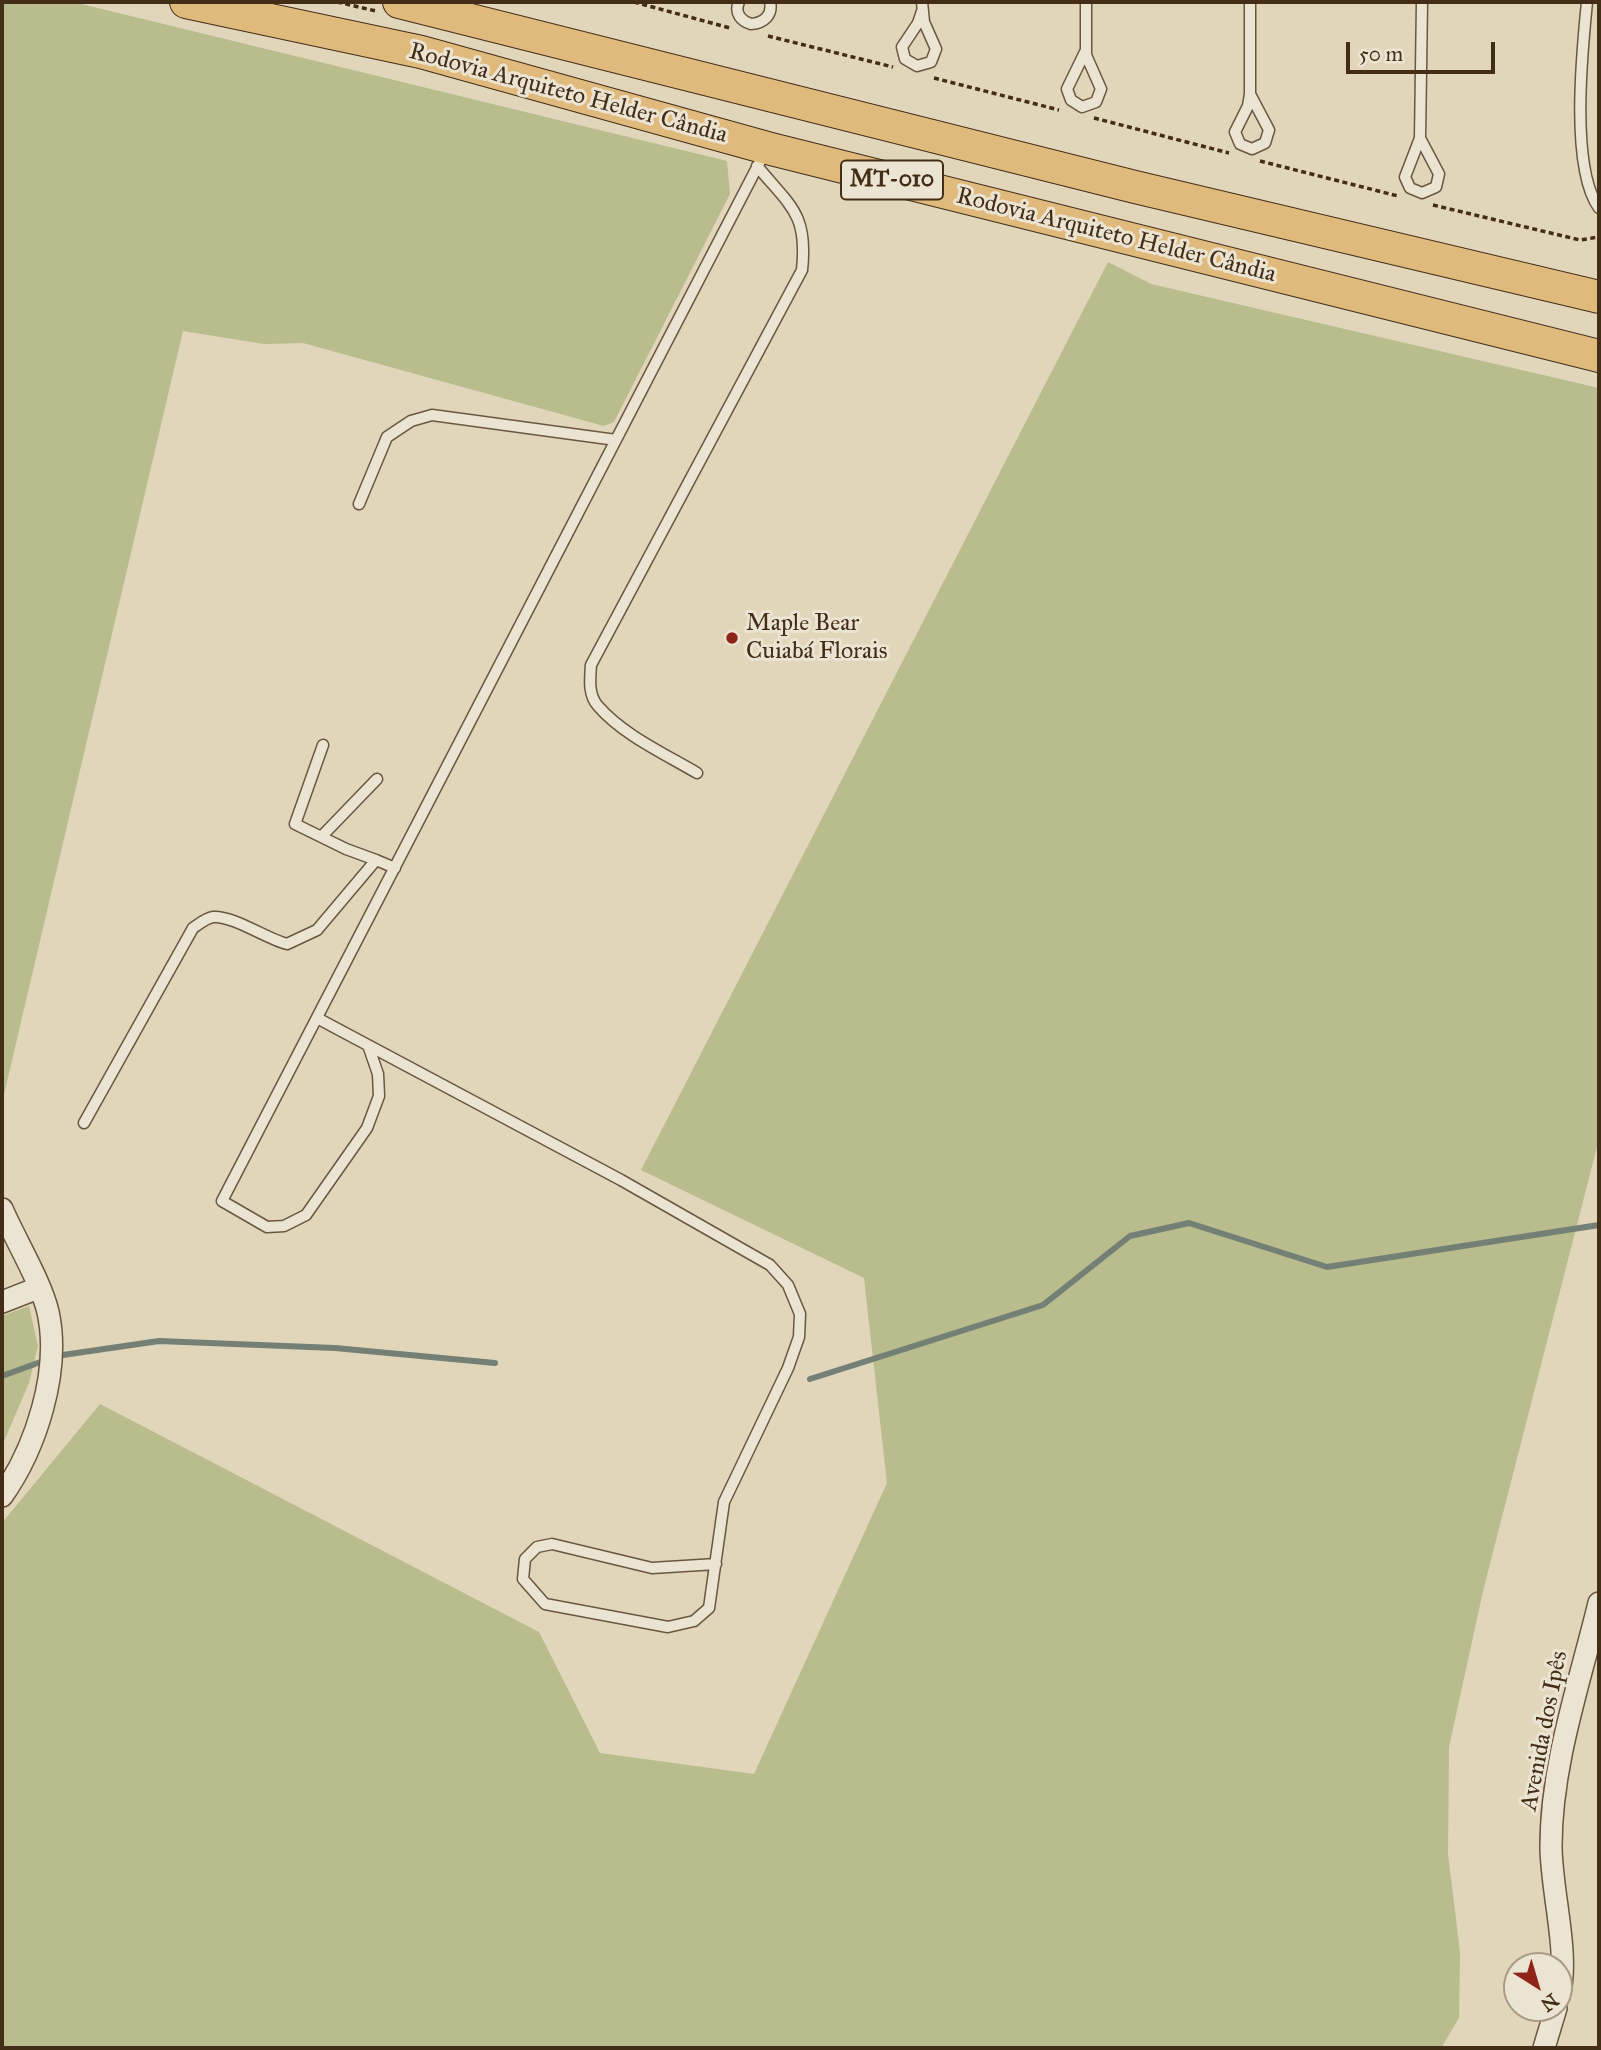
<!DOCTYPE html>
<meta charset="utf-8">
<style>
body{margin:0}
#map{position:relative;width:1601px;height:2050px;overflow:hidden;background:#e1d5ba;font-family:"IM FELL Great Primer",serif}
canvas{display:block}
.frame{position:absolute;inset:0;border:4px solid #432d17;pointer-events:none}
.north{position:absolute;left:1503px;top:1952px;width:70px;height:70px;box-sizing:border-box;background:#ece4d2;border:2px solid #a89b87;border-radius:50%;rotate:143deg;font-size:19px;font-weight:700;line-height:28px;text-align:center;color:#432d17}
.north::after{content:'';display:block;margin:auto;width:24px;height:32px;background:#8f2418;clip-path:polygon(50% 0,100% 100%,50% 72%,0 100%)}
.scale{position:absolute;left:1346px;top:42px;width:149px;height:32px;box-sizing:border-box;border:4px solid #432d17;border-top:0;padding-left:9px;font-size:21px;line-height:24px;white-space:nowrap;color:#432d17;-webkit-text-stroke:5px #ece4d2;paint-order:stroke}
</style>
<div id="map">
<canvas width="1601" height="2050"></canvas>
<div class="frame"></div>
<div class="north">N</div>
<div class="scale">50 m</div>
</div>
<script>
const context = document.querySelector('canvas').getContext('2d');
context.lineJoin = 'round';
function fill(path, color) {
  context.fillStyle = color;
  context.fill(path, 'evenodd');
}
function strokePath(path, color, width, dash) {
  context.strokeStyle = color;
  context.lineWidth = width;
  context.lineCap = dash ? 'butt' : 'round';
  context.setLineDash(dash || []);
  context.stroke(path);
}
function drawText(font, color, halo, rows, align = 'center') {
  context.font = font + ' "IM FELL Great Primer",serif';
  context.lineWidth = 6;
  context.setLineDash([]);
  context.textBaseline = 'middle';
  context.strokeStyle = halo;
  context.fillStyle = color;
  for (const [text, x, y, turn = 0] of rows) {
    context.save();
    context.translate(x, y);
    context.rotate((+turn || 0) * Math.PI / 180);
    context.textAlign = isNaN(turn) ? turn : align;
    if (halo) context.strokeText(text, 0, 0);
    context.fillText(text, 0, 0);
    context.restore();
  }
}
const green = new Path2D(`
 M2 2H73L727 161 730 194 614 422 604 426 303 343 264 344 183 331 2 1103Z
 M1108 262 1151 284 1599 388V1139L1483 1591 1449 1747 1448 1854 1460 1952 1459 2018 1441 2048H2V1523L100 1404 539 1632 600 1753 754 1774 887 1483 864 1278 641 1170Z
 M29 1306 38 1346 29 1383 2 1446V1316Z`);
const stream = new Path2D(`
 M56 1356 159 1341 335 1348 495 1363
 M2 1376 46 1360
 M810 1379 1043 1305 1130 1236 1189 1223 1327 1267 1599 1225`);
const path = new Path2D(`
 M337 2 376 11
 M634 2 730 28
 M768 36 893 67
 M934 78 1059 110
 M1094 118 1229 153
 M1260 161 1398 196
 M1433 205 1580 240 1599 237`);
const service = new Path2D(`
 M739 2C734 13 741 21 751 24 764 23 773 15 770 2
 M922 2 924 22 936 49 931 62 917 66 905 59 902 47 918 23 922 11
 M1250 2V94L1248 106 1235 132 1240 144 1252 149 1265 143 1269 130 1250 94
 M1587 2C1582 52 1570 168 1599 208
 M1085 52 1067 89 1071 100 1082 107 1096 102 1101 89 1086 55V2
 M1420 138 1439 174 1436 187 1422 193 1410 188 1405 177 1420 138 1422 2
 M359 504 387 437 411 421 432 415 616 440
 M323 745 295 824 346 849 376 860
 M697 773C665 754 623 735 598 706 588 695 590 679 591 665L802 270C808 214 791 207 757 166
 M322 836 377 779
 M317 1018 621 1180 770 1265 788 1285 800 1314 799 1337 788 1368 724 1502 709 1608 694 1621 668 1627 545 1604 523 1579 525 1559 537 1547 552 1544 652 1568 716 1564
 M368 1045 378 1074 379 1096 367 1128 306 1215 284 1226 267 1227 222 1201 766 150
 M84 1123 193 928C199 924 206 918 213 917 232 915 267 939 287 944L317 930 376 860 395 868`);
const minor = new Path2D(`
 M2 1209C15 1239 41 1282 48 1312 61 1371 36 1448 2 1496
 M2 1302 38 1288
 M1559 1996C1570 1954 1551 1891 1551 1846 1551 1764 1580 1682 1599 1603
 M1544 2048 1556 2008`);
const primary = new Path2D(`
 M186 2 421 52 767 148 1599 356
 M399 2 1135 187 1599 297`);
const markers = [
 [732,638,7,"#8f2418"]
];
const shields = [
 [892,180,102]
];
const shieldNames = [
 ["MT-010",892,180]
];
const streetNames = [
 ["Rodovia Arquiteto Helder Cândia",568,94,15],
 ["Rodovia Arquiteto Helder Cândia",1116,236,14],
 ["Avenida dos Ipês",1545,1731,-79]
];
const poiNames = [
 ["Maple Bear",746,624],
 ["Cuiabá Florais",746,652]
];
fill(green, '#b9bc8c');
strokePath(stream, '#748076', 6);
strokePath(service, '#6a5740', 13);
strokePath(minor, '#6a5740', 24);
strokePath(primary, '#432d17', 34);
strokePath(path, '#432d17', 3.5, [5, 3.5]);
strokePath(service, '#ece4d2', 10);
strokePath(minor, '#ece4d2', 21);
strokePath(primary, '#e0ba7d', 32);
for (const [x, y, r, color] of markers) {
  const dot = new Path2D();
  dot.arc(x, y, r, 0, 2 * Math.PI);
  context.fillStyle = color;
  context.fill(dot);
  strokePath(dot, '#ece4d2', 2.5);
}
for (const [x, y, w] of shields) {
  const box = new Path2D();
  box.roundRect(x - w / 2, y - 19.5, w, 39, 5);
  context.fillStyle = '#ece4d2';
  context.fill(box);
  strokePath(box, '#432d17', 2);
}
drawText('bold 23px', '#432d17', null, shieldNames);
drawText('24px', '#432d17', '#ece4d2', streetNames);
drawText('24px', '#432d17', '#ece4d2', poiNames, 'left');
</script>
